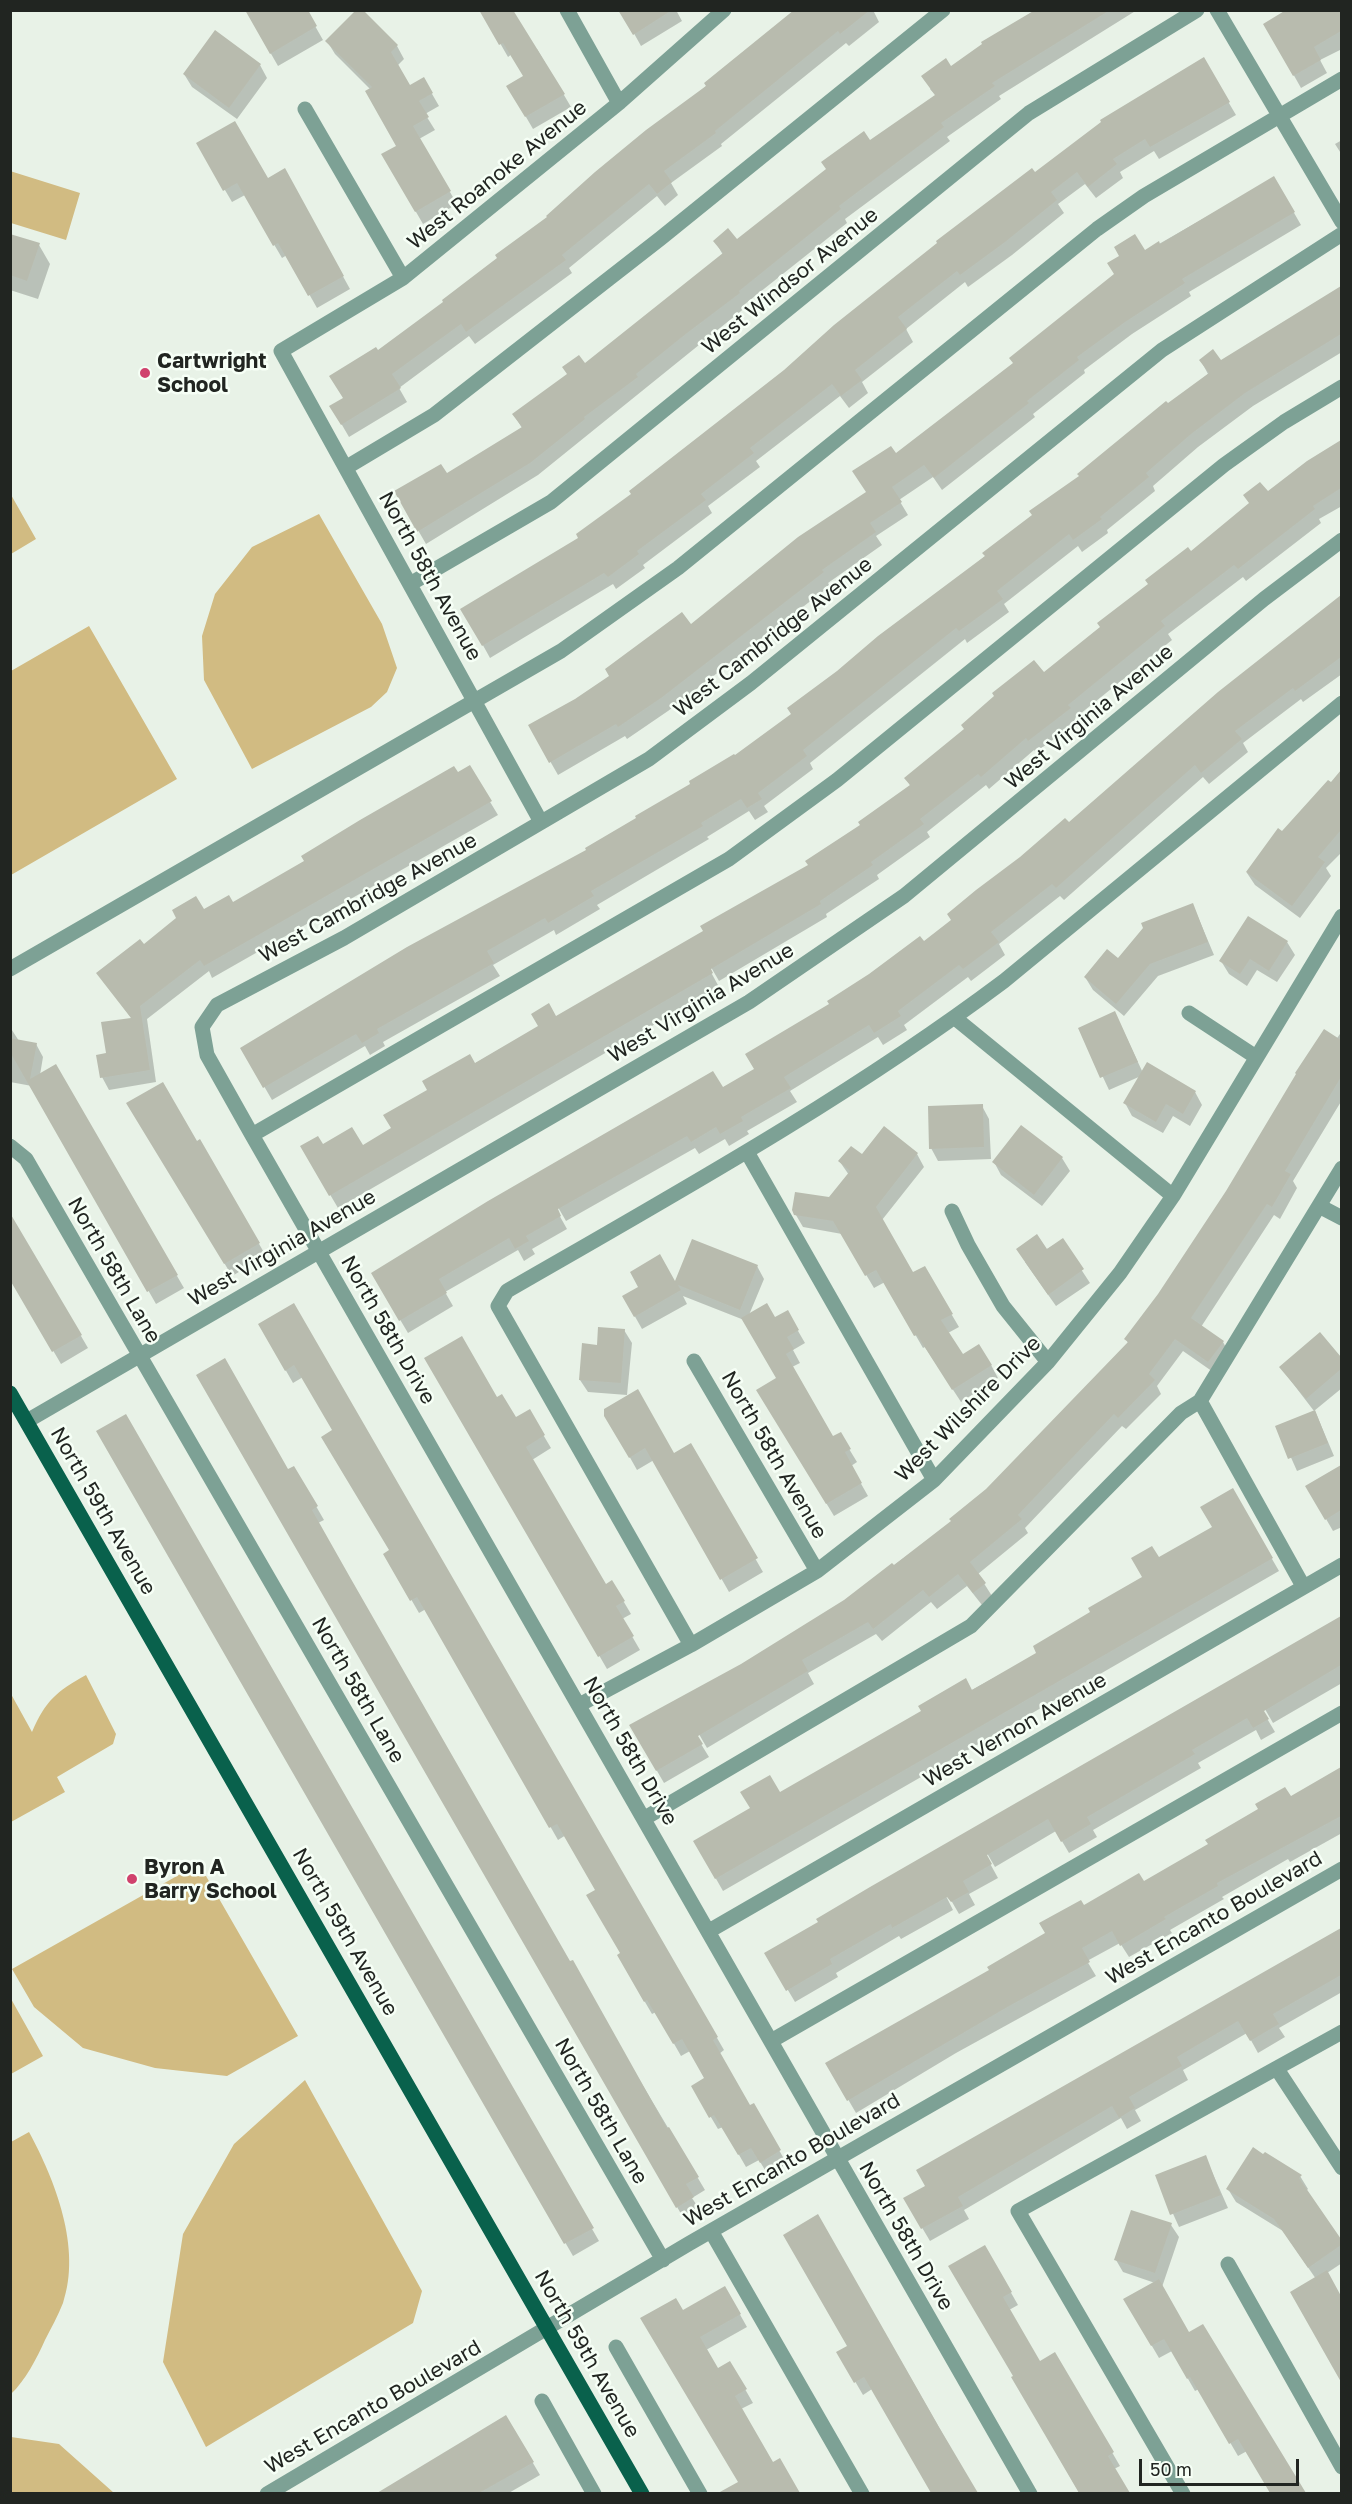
<!DOCTYPE html>
<style>
body{margin:0}
#map{position:relative;width:1352px;height:2504px;overflow:hidden;background:#e8f2e7;font-family:"Golos Text",sans-serif}
canvas{display:block}
.frame{position:absolute;inset:0;border:12px solid #212521;pointer-events:none}
.scale{position:absolute;left:1139px;top:2459px;width:160px;height:27px;box-sizing:border-box;border:3px solid #212521;border-top:0;padding-left:8px;font-size:18px;line-height:21px;white-space:nowrap;color:#212521;-webkit-text-stroke:4px #f6fff6;paint-order:stroke}
</style>
<div id="map">
<canvas width="1352" height="2504"></canvas>
<div class="frame"></div>
<div class="scale">50 m</div>
</div>
<script>
const context = document.querySelector('canvas').getContext('2d');
context.lineJoin = 'round';
function fill(path, color) {
  context.fillStyle = color;
  context.fill(path, 'evenodd');
}
function strokePath(path, color, width, dash) {
  context.strokeStyle = color;
  context.lineWidth = width;
  context.lineCap = dash ? 'butt' : 'round';
  context.setLineDash(dash || []);
  context.stroke(path);
}
function drawText(font, color, halo, rows, align = 'center') {
  context.font = font + ' "Golos Text",sans-serif';
  context.lineWidth = 5;
  context.setLineDash([]);
  context.textBaseline = 'middle';
  context.strokeStyle = halo;
  context.fillStyle = color;
  for (const [text, x, y, turn = 0] of rows) {
    context.save();
    context.translate(x, y);
    context.rotate((+turn || 0) * Math.PI / 180);
    context.textAlign = isNaN(turn) ? turn : align;
    if (halo) context.strokeText(text, 0, 0);
    context.fillText(text, 0, 0);
    context.restore();
  }
}
const green = new Path2D(`
 M10 171 80 193 66 240 11 223Z
 M10 493 36 539 11 554H10Z
 M319 514 382 624 397 668 387 692 371 707 252 769 204 680 202 636 215 594 252 547Z
 M89 626 177 779 11 875V671Z
 M86 1675 116 1734 113 1744 57 1777 65 1792 11 1822V1694L32 1732C46 1700 56 1692 86 1675Z
 M184 1872 206 1876 298 2036 227 2076 155 2068 83 2048 34 2007 12 1969Z
 M10 1997 43 2056 11 2074H10Z
 M305 2080 422 2291 413 2323 206 2447 163 2362 183 2234 234 2144Z
 M29 2132C55 2180 82 2248 63 2303 58 2316 51 2328 45 2340 37 2358 25 2381 11 2394V2142Z
 M11 2437 59 2444 114 2493H11Z`);
const shadow = new Path2D(`
 M246 10H306L323 40 278 66Z
 M481 10 535 50 537 49 571 107 533 129 508 86 525 77 512 54 508 57Z
 M621 10H676L682 21 641 46Z
 M798 10H873L879 22 849 46 846 43 721 144 722 146 671 183 678 195 665 206 657 196 569 268 572 273 475 344 469 336 399 388 407 402 349 437 331 406 344 398 377 352 445 302Z
 M1038 10H1137L999 96 1001 99 947 137 950 141 845 219 847 223 745 304 746 307 538 475 426 544 396 492 446 475 522 428 514 415 585 365 723 255 715 241H737L936 96 930 89 951 68Z
 M1288 10H1342V49L1320 60 1327 73 1301 88 1265 24Z
 M327 41 397 46 404 59 397 66 410 88 424 80 439 106 425 114 435 130 419 139 457 204 423 224 383 155 399 146 370 89 335 54Z
 M1203 59 1236 115 1159 159 1154 151 1120 172 1123 178 1096 198 1085 184 1058 204 1064 213 1012 255 968 287 965 282 906 329 913 342 862 382 868 393 849 408 840 396 756 461 760 467 708 506 712 513 643 565 645 568 616 589 613 584 490 658 463 609 580 538 1035 174Z
 M260 65 267 78 237 119 192 87 184 74Z
 M1342 140V155L1335 144Z
 M198 144 267 180 284 170 350 289 317 308 287 255 282 258 245 195 232 202Z
 M1274 178 1301 225 1189 292 1191 296 1132 334 1084 370 1085 373 1033 414 1035 417 942 490 933 477 899 500 908 515 876 536 882 545 828 583 830 586 668 711 627 739 625 736 558 775 530 726 576 700 690 626 867 493 895 456 1014 364 1145 252Z
 M10 235 39 245 50 264 38 299 10 290Z
 M1338 290 1342 295V352L1253 406 1198 447 1153 486 1155 491 1107 530 1108 533 1082 552 1078 546 1004 604 1009 612 967 643 965 639 810 763 813 769 764 806 768 812 755 820 749 811 707 837 709 839 597 905 600 909 556 935 554 930 493 965 500 976 383 1042 385 1046 370 1055 365 1046 272 1100 242 1048 588 851 735 758 792 714 1208 374 1201 361 1221 362Z
 M1342 441V506L1319 519 1321 523 1246 581 1243 577 1168 634 1172 640 1075 718 1077 722 1036 752 1034 750 989 789 986 785 927 832 930 837 877 875 879 879 826 914 827 917 719 981 708 962 706 963 719 987 338 1208 302 1147H363L393 1129 474 1064 705 931 810 865 911 787 906 778 1044 675 1267 493 1308 462Z
 M1342 596V674L1303 702 1301 699 1243 743 1248 752 1209 784 1203 777 1064 900 1060 896 999 944 1005 955 971 981 968 977 904 1025 907 1030 883 1045 878 1037 790 1091 797 1102 747 1131 749 1134 729 1146 725 1139 699 1154 695 1148 566 1221 555 1202 553 1204 567 1229 532 1249 535 1254 524 1261 518 1250 445 1292 453 1306 408 1333 373 1274 756 1070 830 1004 924 943 1069 824 1219 693Z
 M469 767 498 815 212 978 209 971 147 1019 156 1082 109 1090 102 1077 107 1055 132 1019 98 973 203 911 233 904Z
 M1342 771V852L1326 868 1331 876 1300 918 1255 885 1247 873Z
 M1193 905 1214 955 1158 976 1124 1016 1093 990 1085 977 1118 960Z
 M1287 942 1295 955 1277 982 1257 970 1247 986 1229 974 1221 961Z
 M1115 1013 1143 1073 1195 1092 1202 1105 1190 1126 1173 1116 1163 1133 1132 1116 1125 1103 1141 1076 1109 1090 1080 1028Z
 M10 1027 19 1041 36 1044 43 1057 40 1075 55 1066 184 1288 156 1304 32 1086 10 1082Z
 M1342 1031V1100L1293 1181 1297 1188 1280 1219 1274 1215 1201 1327 1223 1342 1230 1355 1216 1374 1183 1351 1157 1386 1161 1394 1126 1429 1122 1426 1078 1472 1025 1528 1028 1533 978 1574 992 1596 982 1605 967 1586 937 1609 931 1602 882 1641 876 1634 808 1673 814 1684 707 1748 696 1729 693 1731 709 1757 664 1783 631 1726 742 1665 845 1601 953 1522 987 1490 1128 1343 1126 1339 1159 1295Z
 M129 1104 197 1143 200 1141 266 1256 232 1276Z
 M982 1106 989 1119 991 1159 938 1161 931 1148Z
 M1021 1127 1062 1158 1070 1171 1042 1206 1001 1175 994 1162Z
 M917 1154 924 1167 882 1220 913 1274 924 1268 959 1327 948 1333 963 1356 991 1365 998 1378 961 1402 925 1347 923 1348 885 1282 874 1288 842 1234 803 1227 793 1210 830 1199 849 1175 840 1162 862 1157Z
 M10 1214 88 1348 61 1364 10 1277Z
 M1062 1240 1090 1283 1056 1306 1025 1262Z
 M757 1266 764 1279 749 1315 774 1319 787 1312 805 1343 793 1350 800 1363 792 1367 833 1438 840 1434 857 1462 851 1466 868 1496 834 1516 758 1390 778 1379 744 1320 683 1296 687 1304 642 1329 624 1297Z
 M293 1305 724 2050 719 2054 749 2107 753 2105 787 2164 768 2175 759 2160 746 2167 723 2127 718 2129 693 2087 706 2079 690 2051 681 2056 656 2012 652 2014 645 2002 619 1956 622 1954 598 1890 566 1835 558 1840 426 1609 419 1613 385 1554 391 1551 334 1431 303 1377 293 1383 260 1325Z
 M624 1330 632 1343 627 1395 588 1392 580 1380 598 1346Z
 M1320 1334 1342 1360V1388L1314 1411 1281 1368Z
 M427 1358 496 1399 515 1419 529 1411 551 1448 532 1460 605 1586 612 1582 631 1614 622 1619 640 1650 607 1669Z
 M198 1376 288 1471 294 1468 324 1520 318 1523 570 1963 705 2190 692 2198 700 2210 684 2219Z
 M1315 1411 1334 1456 1297 1471 1277 1426Z
 M606 1415 674 1455 690 1445 763 1572 729 1592 654 1460 637 1470Z
 M125 1416 599 2241 573 2256 98 1431Z
 M1342 1467V1527L1333 1531 1307 1486Z
 M1232 1490 1279 1571 723 1891 695 1842 1039 1653 1144 1578 1159 1560 1214 1528Z
 M1342 1617V1683L1273 1723 1262 1704 1259 1705 1275 1732 1261 1740 1256 1730 1198 1763 1201 1768 1093 1830 1097 1837 1069 1853 1056 1831 995 1867 984 1848 982 1849 998 1878 969 1894 975 1905 959 1914 948 1895 946 1896 953 1910 901 1939 899 1936 836 1973 838 1977 795 2002 766 1953 820 1923 870 1888Z
 M1342 1769V1833L1290 1862 1288 1859 1222 1897 1224 1899 1170 1930 1172 1933 1129 1957 1120 1943 1087 1961 1096 1976 956 2053 856 2113 827 2063 991 1971 1084 1907 1143 1883Z
 M1342 1928V1992L1279 2028 1285 2037 1258 2053 1247 2033 1183 2070 1188 2080 1135 2110 1141 2121 1127 2129 1121 2118 964 2210 969 2219 930 2241 905 2199 927 2186 1000 2127Z
 M1205 2156 1228 2208 1179 2227 1156 2176Z
 M1300 2176 1308 2189 1306 2191 1342 2242V2263L1327 2273 1342 2299V2376L1292 2292 1316 2279 1283 2231 1236 2202 1228 2189Z
 M818 2216 977 2494H933L872 2389 863 2395 838 2352 849 2346Z
 M1171 2225 1179 2237 1162 2287 1189 2334 1202 2326 1304 2494H1271L1247 2451 1238 2456 1199 2389 1195 2391 1172 2351 1159 2358 1125 2300 1155 2283 1123 2272 1116 2260Z
 M985 2247 1018 2305 1009 2310 1039 2363 1055 2354 1120 2466 1114 2469 1128 2494H1080L1013 2378 1015 2377Z
 M725 2288 747 2327 706 2350 717 2370 730 2363 753 2403 741 2409 772 2464 779 2460 799 2494H743L738 2484 740 2483 683 2312Z
 M506 2417 540 2475 507 2494H382Z`);
const building = new Path2D(`
 M245 10H308L317 26 270 54Z
 M356 10H363L398 45 391 52 410 85 424 77 433 93 419 101 429 117 413 126 451 191 415 212 381 154 396 146 365 91 372 87 325 41Z
 M479 10H513L565 94 525 117 506 86 523 76 503 43 499 45Z
 M618 10H672L633 35Z
 M794 10H870L840 34 838 31 715 131 716 133 664 171 672 182 657 194 649 184 562 255 566 260 466 332 461 324 392 374 401 388 341 425 329 406 343 398 329 376 376 347 378 350 443 302 442 300 497 258 495 255 547 217 546 216 595 172 646 130 706 86 704 83Z
 M1035 10H1110L992 83 995 86 941 123 944 127 839 206 841 209 739 291 740 293 687 333 636 374 638 377 584 417 585 419 530 463 417 532 394 491 441 464 447 473 522 427 512 414 567 374 562 367 579 355 585 363 723 253 713 241 728 228 737 239 826 169 821 162 864 131 870 140 935 95 921 76 946 58 951 66 982 44 981 42Z
 M1286 10H1341V31L1314 47 1321 60 1293 76 1263 24Z
 M215 30 261 64 229 108 183 74Z
 M1204 57 1230 102 1150 147 1145 139 1113 159 1117 164 1088 187 1077 172 1051 192 1057 200 1005 242 960 275 957 271 898 317 907 329 855 370 862 380 841 396 832 384 750 448 754 453 701 494 706 500 637 551 639 554 608 577 604 573 482 646 460 609 578 538 576 534 631 494 629 491 784 370 834 325 937 243 936 241 1032 168 1035 172 1101 122 1100 120Z
 M235 121 268 178 285 168 344 276 308 296 278 243 273 246 237 183 223 191 196 143Z
 M1274 176 1295 212 1182 279 1185 283 1125 322 1077 357 1079 360 1027 401 1029 403 934 478 924 465 892 487 902 502 870 523 876 532 822 570 824 572 661 698 618 727 616 724 549 763 528 725 575 699 609 676 605 669 682 612 691 624 798 537 866 492 852 471 891 446 896 453 1013 363 1009 358 1114 274 1107 263 1119 256 1114 247 1135 234 1145 250 1159 241 1160 244Z
 M10 234 40 243 27 281 10 275Z
 M1341 286V334L1245 393 1191 434 1146 473 1149 477 1100 517 1102 519 1073 540 1069 534 997 591 1003 599 959 631 956 628 803 750 807 756 758 793 762 799 747 808 741 799 701 823 703 826 591 891 594 896 548 923 545 918 487 951 494 963 377 1029 379 1033 362 1043 356 1034 263 1088 240 1048 407 947 586 850 585 848 636 818 635 816 690 784 689 781 734 754 735 755 791 714 787 708 837 671 878 636 985 556 982 553 1032 515 1029 511 1079 476 1077 474 1166 401 1168 403 1209 373 1199 360 1213 349 1221 360Z
 M1341 440V488L1313 506 1315 509 1238 569 1234 565 1161 621 1165 626 1068 705 1071 708 1028 741 1026 738 981 777 978 774 920 819 924 824 871 862 873 865 820 901 821 904 711 969 713 973 329 1196 300 1146 318 1136 323 1144 352 1127 363 1145 391 1128 383 1115 427 1090 422 1081 470 1054 475 1063 538 1026 531 1014 549 1003 556 1016 703 931 700 926 808 865 805 861 860 825 858 822 910 785 904 778 964 729 961 725 994 696 992 693 1034 660 1044 672 1100 627 1097 623 1148 584 1145 580 1188 547 1191 551 1249 503 1243 495 1260 482 1268 491 1307 461Z
 M1341 595V657L1295 691 1293 688 1235 731 1242 739 1201 773 1195 765 1056 888 1052 884 991 932 999 942 963 969 959 965 898 1011 901 1016 874 1033 869 1025 784 1077 791 1088 741 1117 743 1121 720 1134 716 1127 691 1142 687 1136 558 1209 561 1216 526 1236 529 1241 515 1249 509 1238 439 1279 447 1293 399 1321 371 1273 488 1201 713 1071 723 1087 754 1069 745 1054 829 1004 827 1001 869 974 920 936 924 941 951 920 947 914 976 890 1020 857 1065 818 1069 822 1218 692Z
 M470 765 492 801 204 966 200 960 140 1006 150 1070 100 1078 96 1055 106 1053 101 1022 131 1018 96 973 140 939 144 944 176 918 172 910 196 896 204 909 229 895 233 902 304 861 301 856 360 820 454 766 458 772Z
 M1341 770V830L1318 857 1325 862 1292 906 1246 872 1278 828 1282 831 1328 780 1331 782Z
 M1193 903 1208 942 1150 964 1116 1004 1084 977 1107 949 1118 958 1143 928 1141 923Z
 M1248 916 1288 941 1269 971 1250 959 1240 974 1219 961Z
 M1115 1011 1138 1062 1100 1078 1078 1028Z
 M1324 1029 1341 1040V1077L1285 1171 1291 1174 1272 1207 1267 1204 1191 1318 1224 1341 1208 1362 1175 1339 1149 1374 1155 1380 1118 1418 1114 1414 1071 1459 1018 1515 1022 1519 970 1562 986 1583 973 1593 958 1574 929 1597 923 1590 873 1629 868 1622 802 1660 808 1671 698 1736 703 1744 656 1771 629 1725 741 1664 844 1600 892 1563 894 1565 951 1521 949 1519 986 1489 1128 1342 1124 1339 1158 1294 1226 1191 1296 1074 1295 1073Z
 M10 1038 37 1043 30 1079 56 1064 178 1275 147 1292 10 1052Z
 M1147 1062 1196 1091 1183 1114 1166 1104 1156 1122 1123 1103Z
 M163 1082 197 1141 200 1139 260 1243 224 1264 126 1103Z
 M983 1104 984 1147 929 1149 928 1106Z
 M1021 1125 1063 1157 1034 1195 992 1162Z
 M884 1126 918 1153 876 1207 913 1272 925 1266 953 1314 941 1320 963 1354 979 1344 992 1365 952 1390 917 1335 914 1336 876 1270 865 1276 833 1221 794 1215 792 1210 795 1192 829 1197 850 1171 838 1161 851 1146 862 1154Z
 M10 1213 82 1335 52 1352 10 1280Z
 M1037 1234 1047 1249 1063 1238 1084 1269 1048 1295 1016 1249Z
 M692 1239 758 1265 740 1310 678 1285 681 1290 634 1317 622 1296 638 1287 630 1272 660 1254 675 1281Z
 M294 1303 718 2037 713 2040 750 2105 754 2103 781 2150 760 2163 751 2148 738 2155 714 2115 709 2118 691 2086 704 2078 682 2039 673 2044 647 2000 644 2002 617 1955 620 1953 586 1895 595 1890 557 1824 549 1828 417 1597 410 1601 383 1554 389 1550 321 1437 332 1430 294 1365 285 1371 258 1324Z
 M767 1303 775 1317 788 1310 799 1330 787 1337 794 1349 786 1354 833 1436 841 1432 851 1449 845 1452 862 1483 826 1504 756 1390 776 1378 741 1318Z
 M598 1327 625 1329 621 1383 579 1380 582 1343 597 1345Z
 M1320 1332 1341 1357V1369L1306 1399 1279 1367Z
 M462 1336 497 1397 502 1394 516 1417 530 1409 545 1435 526 1447 606 1584 612 1580 625 1601 616 1606 634 1636 598 1657 424 1358Z
 M225 1358 288 1469 294 1466 318 1506 312 1510 351 1579 570 1961 573 1960 667 2128 669 2127 699 2177 686 2184 694 2197 676 2208 196 1375Z
 M638 1389 674 1453 691 1443 758 1558 720 1580 645 1448 629 1458 604 1416V1409Z
 M1315 1410 1328 1443 1288 1459 1275 1426Z
 M126 1414 594 2228 564 2244 96 1431Z
 M1341 1465V1510L1325 1520 1305 1486Z
 M1233 1488 1273 1558 715 1879 693 1841 750 1808 740 1792 770 1775 780 1792 921 1711 918 1706 966 1678 972 1690 1036 1653 1033 1646 1090 1612 1088 1608 1142 1577 1131 1558 1152 1546 1159 1557 1212 1527 1200 1507Z
 M1341 1616V1665L1264 1711 1269 1719 1253 1728 1247 1718 1192 1750 1195 1754 1087 1817 1091 1824 1061 1842 1048 1819 987 1855 992 1864 963 1881 969 1892 951 1902 947 1897 892 1928 891 1924 830 1959 832 1964 786 1991 764 1953 818 1922 816 1919 870 1887Z
 M1341 1767V1816L1217 1883 1218 1886 1164 1917 1166 1919 1120 1946 1112 1931 1082 1948 1090 1962 1009 2006 847 2101 825 2063 989 1970 987 1967 1045 1933 1039 1923 1081 1900 1084 1905 1139 1873 1144 1881 1208 1844 1205 1840 1258 1809 1255 1804 1285 1787 1291 1796Z
 M1341 1928V1975L1273 2014 1279 2024 1250 2041 1238 2021 1177 2057 1182 2066 1129 2097 1135 2108 1119 2118 1112 2106 958 2197 963 2206 921 2229 903 2198 925 2186 916 2170Z
 M1253 2147 1263 2154 1265 2152 1302 2175 1299 2178 1341 2239V2245L1308 2268 1274 2219 1226 2189Z
 M1206 2155 1221 2195 1170 2215 1155 2175Z
 M1131 2210 1172 2223 1155 2273 1114 2260Z
 M818 2214 939 2427 978 2493H931L864 2377 854 2383 836 2352 847 2346 783 2235Z
 M985 2245 1012 2292 1003 2297 1040 2361 1055 2352 1114 2452 1108 2456 1130 2493H1079L1038 2423 1011 2377 1013 2376 948 2266Z
 M1327 2270 1341 2296V2382L1290 2292Z
 M1159 2279 1189 2332 1203 2324 1306 2493H1270L1238 2439 1229 2444 1190 2377 1187 2379 1164 2339 1151 2346 1123 2299Z
 M725 2286 741 2314 700 2337 718 2368 730 2361 747 2389 735 2396 773 2462 780 2458 800 2493H718L738 2482 640 2318 676 2298 683 2310Z
 M506 2415 534 2462 479 2493H377Z`);
const minor = new Path2D(`
 M567 10 619 103
 M1217 10 1342 222
 M305 109 403 278
 M347 467 434 415 661 238 943 10
 M410 584 551 502 1029 113 1197 10
 M541 822 281 351 403 278 619 103 724 10
 M10 969 561 651 678 568 1097 229 1144 196 1342 79
 M1189 1013 1256 1057
 M955 1018 1173 1196
 M252 1135 729 859 837 780 1224 465 1284 422 1342 387
 M10 1146 26 1159 663 2260
 M747 1152 934 1480
 M1319 1206 1342 1218
 M952 1211 968 1245 1003 1306 1048 1362
 M694 1361 817 1571
 M1200 1401 1303 1586
 M27 1421 749 1002 904 896 1264 599 1342 540
 M691 1645 498 1306 507 1291C677 1193 848 1098 1004 981L1342 703
 M579 1705 691 1645 817 1571 934 1480 1048 1362 1120 1273 1173 1196 1342 916
 M645 1818 971 1626 1181 1413 1200 1401 1342 1168
 M709 1931 1342 1565
 M771 2041 1342 1713
 M1277 2069 1342 2168
 M711 2231 862 2494
 M1228 2264 1342 2467
 M616 2347 700 2494
 M542 2401 594 2494
 M267 2494 690 2243 1342 1869
 M1030 2494 252 1135 207 1055 202 1027 217 1005 344 938 649 759 751 683 1162 350 1342 234
 M1183 2494 1018 2211 1342 2032`);
const major = new Path2D(`
 M10 1393 642 2494`);
const markers = [
 [145,373,6,"#d0426d"],
 [132,1879,6,"#d0426d"]
];
const streetNames = [
 ["West Roanoke Avenue",497,175,-39],
 ["West Windsor Avenue",790,281,-39],
 ["North 58th Avenue",430,576,61],
 ["West Cambridge Avenue",773,637,-38],
 ["West Virginia Avenue",1089,717,-40],
 ["West Cambridge Avenue",368,898,-29],
 ["West Virginia Avenue",701,1003,-31],
 ["West Virginia Avenue",282,1248,-30],
 ["North 58th Lane",114,1270,60],
 ["North 58th Drive",388,1330,60],
 ["West Wilshire Drive",968,1409,-45],
 ["North 58th Avenue",774,1455,60],
 ["North 59th Avenue",103,1511,60],
 ["North 58th Lane",358,1690,60],
 ["West Vernon Avenue",1015,1730,-30],
 ["North 58th Drive",630,1751,60],
 ["West Encanto Boulevard",1214,1918,-30],
 ["North 59th Avenue",345,1932,60],
 ["North 58th Lane",601,2111,60],
 ["West Encanto Boulevard",792,2160,-30],
 ["North 58th Drive",906,2236,60],
 ["North 59th Avenue",587,2354,60],
 ["West Encanto Boulevard",373,2407,-30]
];
const poiNames = [
 ["Cartwright",157,361],
 ["School",157,385],
 ["Byron A",144,1867],
 ["Barry School",144,1891]
];
fill(green, '#d1bb82');
fill(shadow, '#0003');
fill(building, '#b8bbae');
strokePath(minor, '#7da195', 15);
strokePath(major, '#09614c', 15);
for (const [x, y, r, color] of markers) {
  const dot = new Path2D();
  dot.arc(x, y, r, 0, 2 * Math.PI);
  context.fillStyle = color;
  context.fill(dot);
  strokePath(dot, '#f6fff6', 2);
}
drawText('21px', '#212521', '#f6fff6', streetNames);
drawText('bold 21px', '#212521', '#f6fff6', poiNames, 'left');
</script>
